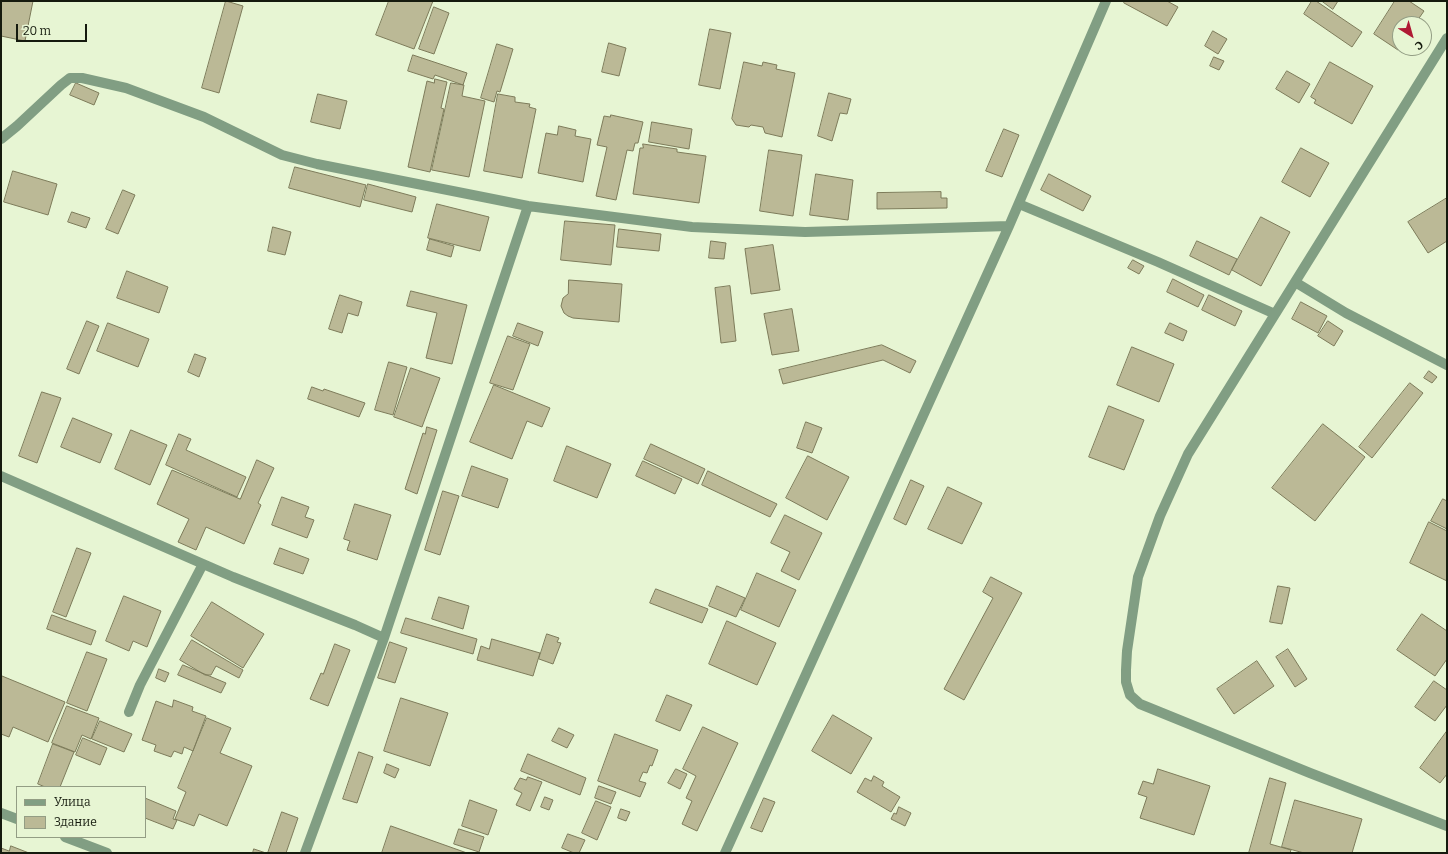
<!DOCTYPE html>
<meta charset="utf-8">
<style>
body{margin:0}
#map{position:relative;width:1448px;height:854px;overflow:hidden;background:#e7f5d3;font-family:Bitter,serif}
canvas{display:block}
.frame{position:absolute;inset:0;border:2px solid #151a0e;pointer-events:none}
.legend{position:absolute;left:16px;top:786px;width:130px;height:52px;box-sizing:border-box;background:#e7f5d3;border:1px solid #939d84;margin:0;padding:5px 7px;list-style:none;font-size:12px;color:#151a0e}
.legend li{display:flex;align-items:center;gap:8px;height:20px}
.legend b{width:20px;border:1px solid #939d84}
.north{position:absolute;left:1392px;top:16px;width:40px;height:40px;box-sizing:border-box;background:#e7f5d3;border:1px solid #939d84;border-radius:50%;rotate:143deg;font-size:11px;font-weight:700;line-height:16px;text-align:center;color:#151a0e}
.north::after{content:'';display:block;margin:auto;width:14px;height:18px;background:#af1a34;clip-path:polygon(50% 0,100% 100%,50% 72%,0 100%)}
.scale{position:absolute;left:16px;top:24px;width:71px;height:18px;box-sizing:border-box;border:2px solid #151a0e;border-top:0;padding-left:5px;font-size:12px;line-height:14px;white-space:nowrap;color:#151a0e;-webkit-text-stroke:3px #e7f5d3;paint-order:stroke}
</style>
<div id="map">
<canvas width="1448" height="854"></canvas>
<div class="frame"></div>
<ul class="legend">
<li><b style="height:5px;background:#819e83"></b>Улица</li>
<li><b style="height:11px;background:#bbb996"></b>Здание</li>
</ul>
<div class="north">С</div>
<div class="scale">20 m</div>
</div>
<script>
const context = document.querySelector('canvas').getContext('2d');
context.lineJoin = 'round';
function fill(path, color) {
  context.fillStyle = color;
  context.fill(path, 'evenodd');
}
function strokePath(path, color, width, dash) {
  context.strokeStyle = color;
  context.lineWidth = width;
  context.lineCap = dash ? 'butt' : 'round';
  context.setLineDash(dash || []);
  context.stroke(path);
}
const building = new Path2D(`
 M1 1H33L25 41 1 36Z
 M226 1 243 6 219 93 202 88Z
 M389 1H433L414 49 376 35Z
 M1125 1H1167L1178 7 1167 26 1124 3Z
 M1312 1H1316L1362 32 1352 47 1304 14Z
 M1322 1H1338L1333 9Z
 M1395 1H1409L1424 11 1415 24H1400V47L1398 50 1374 34Z
 M434 7 449 13 434 54 419 49Z
 M710 29 731 33 720 89 699 85Z
 M1213 31 1227 39 1218 54 1205 46Z
 M609 43 626 48 619 76 602 72Z
 M497 44 513 49 500 92 497 91 494 102 481 98Z
 M413 55 467 73 463 85 435 75 433 79 408 71Z
 M1214 57 1224 61 1219 70 1210 66Z
 M744 62 762 66 763 62 777 65 776 69 795 73 782 137 765 133 763 127 751 125 749 127 736 125 732 119Z
 M1330 62 1373 86 1352 124 1314 103 1316 100 1311 97Z
 M1287 71 1310 84 1299 103 1276 89Z
 M435 79 447 82 441 108 444 109 430 172 408 167 427 81 434 83Z
 M76 83 99 93 94 105 70 95Z
 M451 83 464 85 462 96 485 101 469 177 432 170Z
 M829 93 851 99 847 114 840 113 832 141 818 136Z
 M318 94 347 101 340 129 311 122Z
 M498 94 515 97V102L530 104 529 107 536 109 522 178 484 171Z
 M611 115 643 122 638 143H635L633 151 627 150 616 200 596 196 607 147 597 145 604 116 610 117Z
 M652 122 692 129 689 149 649 142Z
 M559 126 576 130 575 136 591 139 583 182 538 173 546 133 557 135Z
 M1004 129 1019 135 1002 177 986 171Z
 M643 144 677 149V152L706 156 699 203 633 194 640 148H643Z
 M1301 148 1329 163 1310 197 1282 182Z
 M769 150 802 155 793 216 760 211Z
 M295 167 366 185 360 207 289 188Z
 M13 171 57 184 48 215 4 202Z
 M816 174 853 180 848 220 810 215Z
 M1049 174 1091 196 1083 211 1041 190Z
 M368 184 416 197 412 212 364 200Z
 M123 190 135 195 118 234 106 229Z
 M941 192V198H947V208L877 209V193Z
 M1447 198V241L1428 253 1408 222Z
 M437 204 489 217 480 251 428 238Z
 M72 212 90 218 86 228 68 222Z
 M1261 217 1290 232 1261 286 1232 270Z
 M565 221 615 225 611 265 561 260Z
 M273 227 291 232 285 255 268 251Z
 M619 229 661 234 659 251 617 247Z
 M430 239 454 246 451 257 427 250Z
 M711 241 726 243 724 259 709 258Z
 M1197 241 1237 259 1229 275 1190 256Z
 M773 245 780 290 751 294 745 249Z
 M1133 260 1144 266 1139 274 1128 268Z
 M127 271 168 287 159 313 117 298Z
 M1173 279 1204 295 1198 307 1167 292Z
 M569 280 622 284 619 322 573 318 568 316 564 313 561 306 563 298 568 294Z
 M730 286 736 341 721 343 715 288Z
 M411 291 467 305 452 364 426 358 437 313 407 306Z
 M340 295 362 302 358 316 348 313 342 333 329 329Z
 M1209 295 1242 311 1235 326 1202 310Z
 M1301 302 1327 316 1318 333 1292 319Z
 M792 309 799 351 772 355 764 314Z
 M87 321 99 326 79 374 67 369Z
 M1328 321 1343 331 1334 346 1318 336Z
 M108 323 149 339 138 367 97 351Z
 M518 323 543 332 538 346 513 336Z
 M1170 323 1187 331 1183 341 1165 333Z
 M508 336 530 344 513 390 490 383Z
 M882 345 916 361 910 373 883 360 783 384 779 370Z
 M1132 347 1174 364 1159 402 1117 385Z
 M195 354 206 358 199 377 188 372Z
 M389 362 407 367 393 415 375 410Z
 M411 368 440 378 422 427 394 417Z
 M1429 371 1437 377 1432 383 1424 378Z
 M1410 383 1423 393 1372 458 1359 447Z
 M494 385 550 408 542 427 527 421 512 459 470 442Z
 M312 387 323 391 324 389 365 403 359 417 308 399Z
 M42 392 61 398 37 463 19 456Z
 M1109 406 1144 420 1124 470 1089 457Z
 M73 418 112 434 100 463 61 447Z
 M806 422 822 428 812 453 797 448Z
 M1323 424 1365 457 1315 521 1272 488Z
 M427 427 437 430 417 494 405 489 423 433 425 434Z
 M131 430 167 445 150 485 115 469Z
 M179 434 191 439 186 450 246 477 237 497 166 465Z
 M651 444 705 469 698 484 644 459Z
 M567 446 611 464 597 498 554 481Z
 M808 456 849 477 827 520 786 498Z
 M257 460 274 468 258 503 261 505 244 544 206 527 196 550 178 542 189 519 157 504 172 470 240 499Z
 M643 461 682 479 675 494 636 476Z
 M472 466 508 479 498 508 462 496Z
 M708 471 777 504 770 517 702 485Z
 M911 480 924 486 906 525 894 519Z
 M948 487 982 503 962 544 928 529Z
 M443 491 459 496 440 555 425 550Z
 M282 497 309 507 305 517 314 520 307 538 272 525Z
 M1443 499 1447 501V529L1431 521Z
 M355 504 391 515 377 560 347 550 350 541 344 539Z
 M785 515 822 533 799 580 781 571 790 552 771 543Z
 M1429 522 1447 531V581L1410 563Z
 M77 548 91 553 66 617 53 612Z
 M280 548 309 559 303 574 274 564Z
 M757 573 796 590 779 627 741 610Z
 M991 577 1022 593 964 700 944 689 993 598 983 592Z
 M717 586 745 598 736 617 709 606Z
 M1278 586 1290 588 1282 624 1270 622Z
 M656 589 708 609 702 623 650 603Z
 M124 596 161 611 147 647 133 641 129 651 106 641Z
 M439 597 469 606 463 629 432 619Z
 M212 602 264 634 243 668 191 636Z
 M1422 614 1447 631V659L1435 676 1397 650Z
 M52 615 96 631 91 645 47 629Z
 M406 618 477 639 473 654 401 633Z
 M727 621 776 643 757 685 709 664Z
 M547 634 559 638 557 642 561 643 553 664 539 659Z
 M492 639 540 653 533 676 477 660 481 646 489 649Z
 M192 640 243 670 239 678 216 666 211 675H205L180 660Z
 M390 642 407 648 395 683 378 678Z
 M335 644 350 650 328 706 310 699 321 673 323 674Z
 M1288 649 1307 679 1295 687 1276 657Z
 M87 652 107 659 87 711 67 703Z
 M1257 661 1274 686 1234 714 1217 689Z
 M183 665 226 683 221 693 178 675Z
 M159 669 169 673 165 682 156 678Z
 M2 676 65 702 48 742 13 727 9 737 1 734Z
 M1434 681 1447 690V705L1435 721 1415 707Z
 M667 695 692 705 680 731 656 721Z
 M401 698 448 713 430 766 384 751Z
 M174 700 193 707 192 711 206 716 193 751 184 747 182 754 174 751 171 757 154 751 156 745 142 740 156 701 172 707Z
 M67 706 99 718 91 739 82 735 75 752 52 743Z
 M833 715 872 738 851 774 812 751Z
 M207 718 231 728 220 753 252 766 227 826 199 814 194 826 175 819 186 792 178 788Z
 M100 721 132 734 124 752 92 739Z
 M703 727 738 743 697 831 682 824 692 801 686 798 696 776 683 769Z
 M559 728 574 735 567 748 552 741Z
 M1447 731V774L1440 783 1420 768Z
 M615 734 658 750 652 766 650 765 647 773 643 772 639 781 646 783 640 797 598 781Z
 M83 738 107 748 100 765 76 755Z
 M53 744 74 752 60 787H45L38 784Z
 M359 752 373 757 357 803 343 799Z
 M528 754 586 778 580 795 521 771Z
 M387 764 399 769 395 778 384 773Z
 M676 769 687 774 680 789 668 783Z
 M1158 769 1210 786 1194 835 1140 818 1147 797 1138 794 1143 781 1153 784Z
 M874 776 884 782 882 786 900 797 891 812 857 792 865 778 871 781Z
 M528 777 542 782 530 811 516 805 522 793 514 789 520 778 526 780Z
 M1270 778 1286 783 1270 844 1291 850 1290 853H1249Z
 M599 786 616 792 611 804 595 798Z
 M545 797 553 800 549 810 541 807Z
 M145 798 176 811 173 819 177 820 173 829 145 818Z
 M764 798 775 802 762 832 751 828Z
 M470 800 497 810 488 835 462 826Z
 M1295 800 1362 819 1352 853H1304L1282 847Z
 M596 801 611 807 597 840 582 833Z
 M899 807 911 813 905 826 891 819 894 813 896 814Z
 M621 809 630 812 626 821 618 818Z
 M282 812 298 818 286 853H268Z
 M391 826 467 853H382Z
 M459 829 484 837 479 852 454 844Z
 M568 834 585 840 579 853H574L562 848Z
 M11 846 29 853H1V848L9 851Z
 M254 849 266 853H253Z`);
const minor = new Path2D(`
 M1447 38 1188 454 1160 516 1138 577 1127 651 1126 670V682L1130 695 1140 704 1310 773 1447 826
 M1 139 17 126 61 85 70 78H82L126 88 204 117 282 155 317 164 528 206 692 227 805 232 1009 226
 M1019 204 1158 262 1275 314
 M1295 282 1346 313 1447 365
 M1 476 233 577 355 625 384 638
 M129 712 140 685 203 564
 M1 813 17 819
 M65 837 107 853
 M305 853 384 638 528 206
 M725 853 1009 226 1106 1`);
fill(building, '#bbb996');
strokePath(building, '#7d7b5a', 1);
strokePath(minor, '#819e83', 10);
</script>
